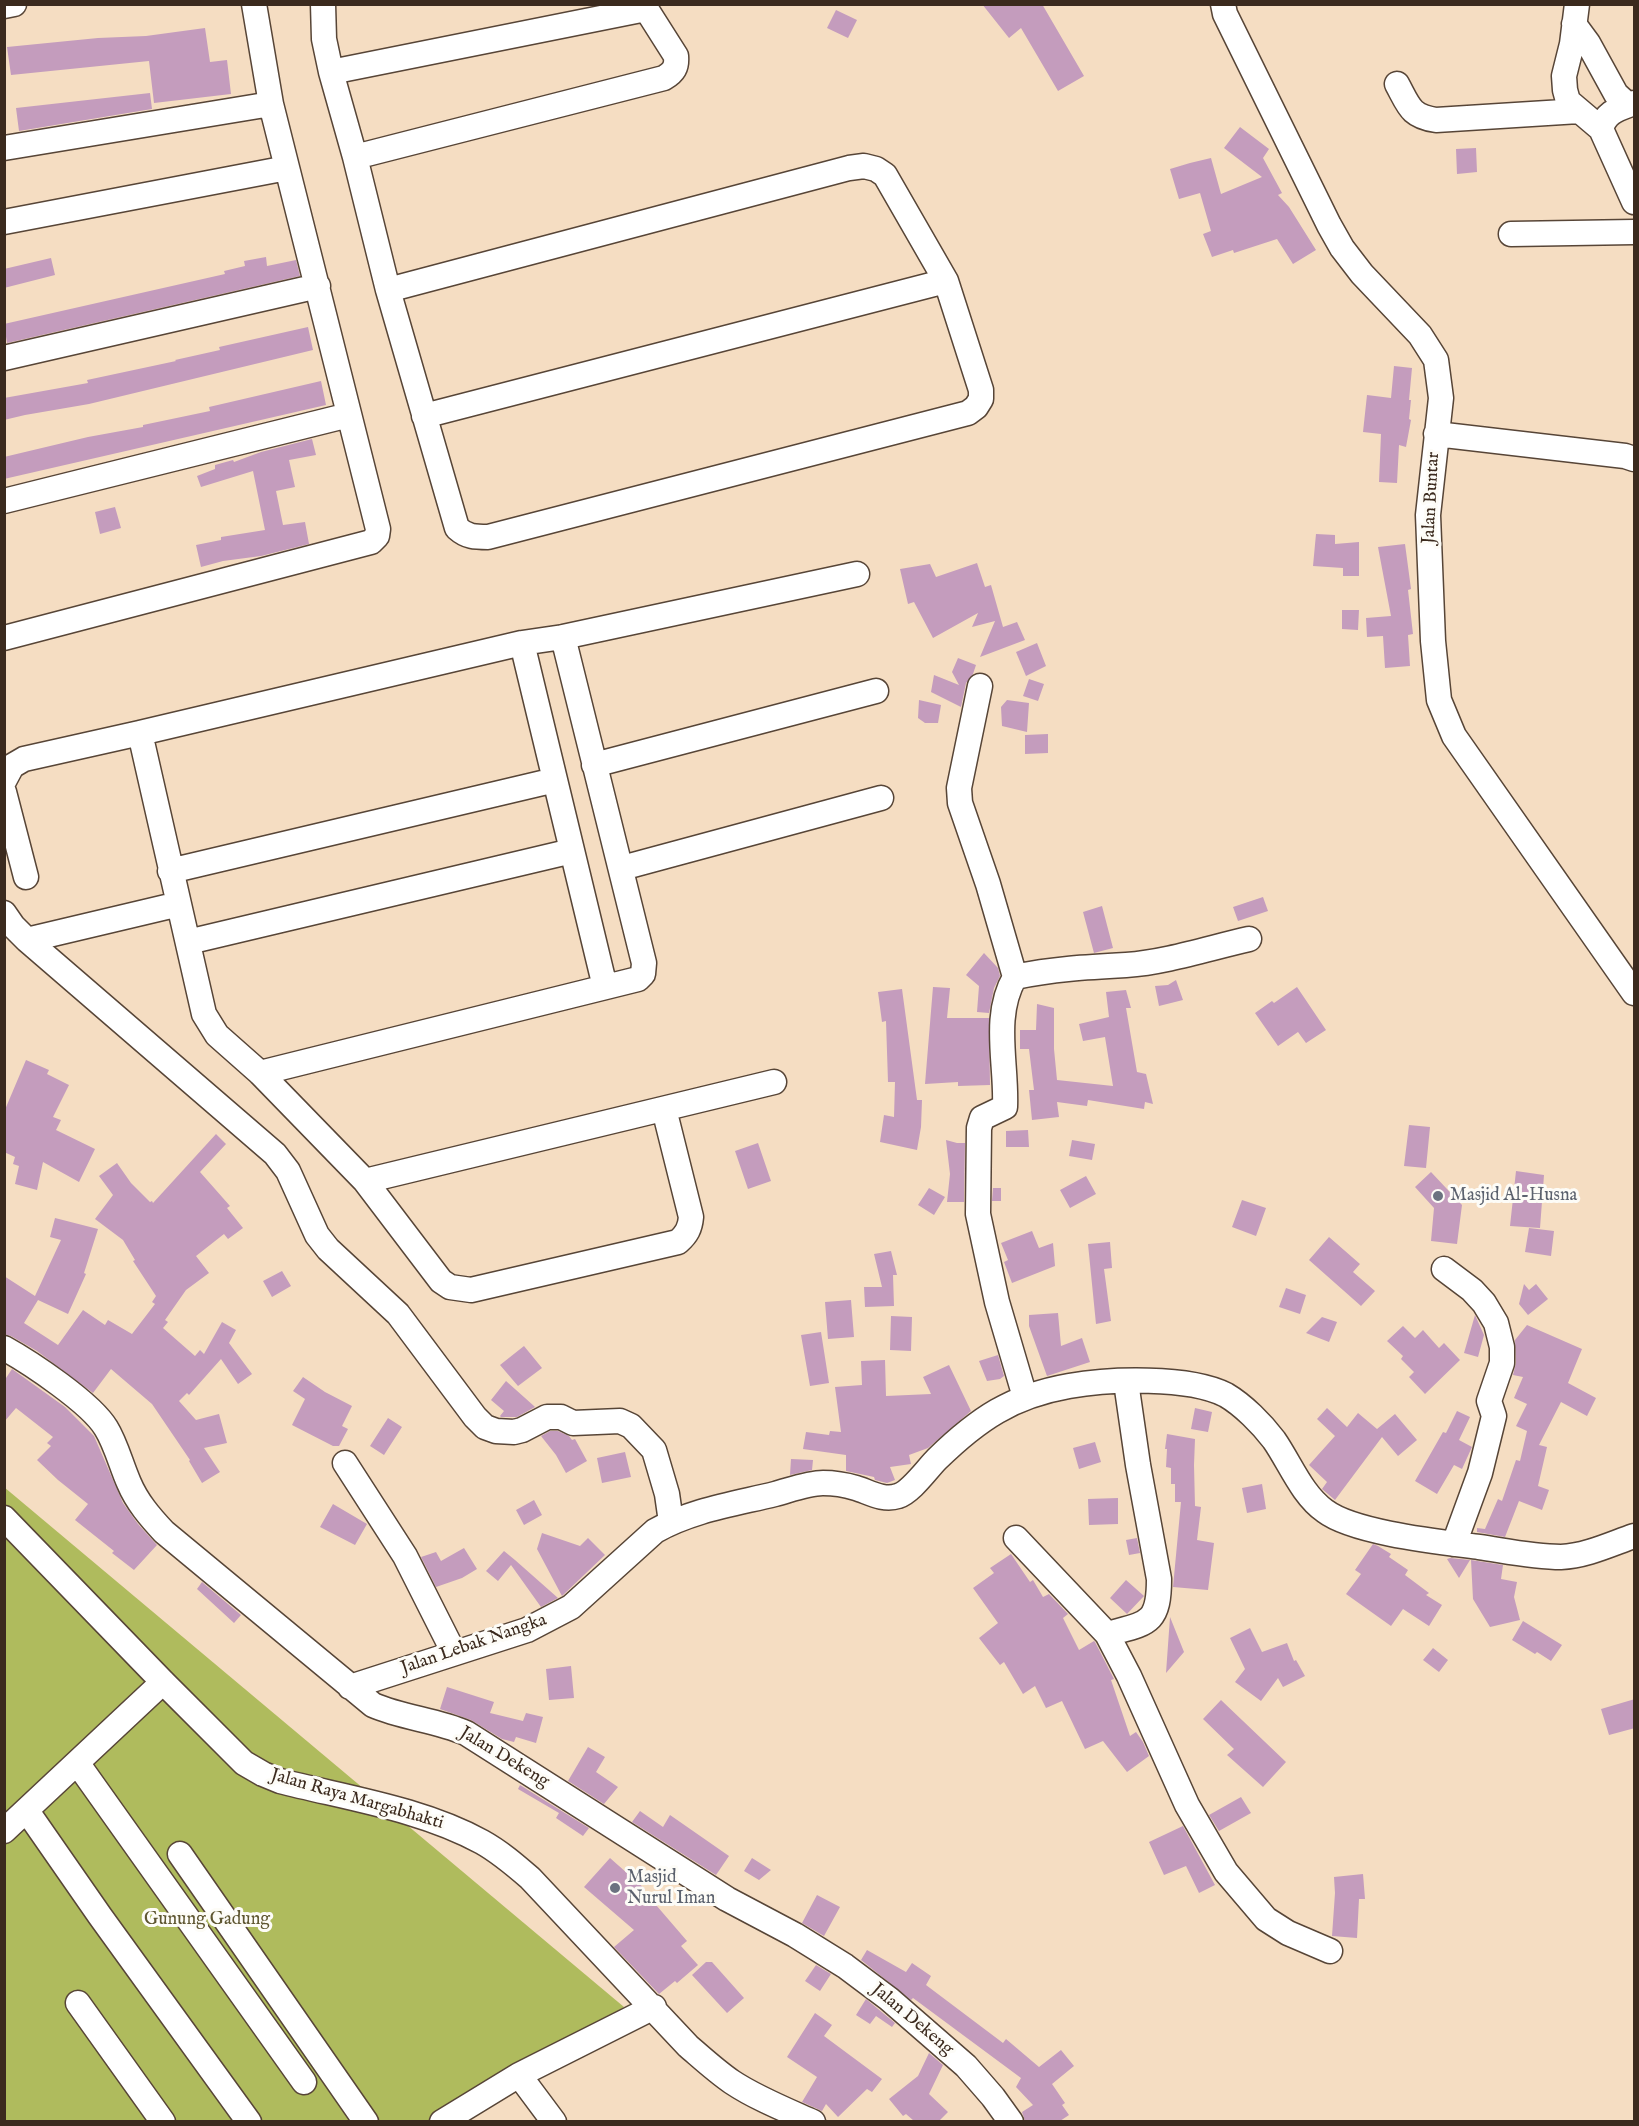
<!DOCTYPE html>
<style>
body{margin:0}
#map{position:relative;width:1639px;height:2126px;overflow:hidden;background:#f5ddc2;font-family:"IM FELL English",serif}
canvas{display:block}
.frame{position:absolute;inset:0;border:6px solid #3b2a1e;pointer-events:none}
</style>
<div id="map">
<canvas width="1639" height="2126"></canvas>
<div class="frame"></div>
</div>
<script>
const context = document.querySelector('canvas').getContext('2d');
context.lineJoin = 'round';
function fill(path, color) {
  context.fillStyle = color;
  context.fill(path, 'evenodd');
}
function strokePath(path, color, width, dash) {
  context.strokeStyle = color;
  context.lineWidth = width;
  context.lineCap = dash ? 'butt' : 'round';
  context.setLineDash(dash || []);
  context.stroke(path);
}
function drawText(font, color, halo, rows, align = 'center') {
  context.font = font + ' "IM FELL English",serif';
  context.lineWidth = 6;
  context.setLineDash([]);
  context.textBaseline = 'middle';
  context.strokeStyle = halo;
  context.fillStyle = color;
  for (const [text, x, y, turn = 0] of rows) {
    context.save();
    context.translate(x, y);
    context.rotate((+turn || 0) * Math.PI / 180);
    context.textAlign = isNaN(turn) ? turn : align;
    if (halo) context.strokeText(text, 0, 0);
    context.fillText(text, 0, 0);
    context.restore();
  }
}
const green = new Path2D(`
 M4 1487 624 2007 453 2121H5Z`);
const building = new Path2D(`
 M982 4H1042L1084 76 1058 91 1021 28 1009 38Z
 M836 10 857 20 848 38 827 28Z
 M205 28 210 62 227 60 231 94 154 103 149 61 11 75 7 47 98 38 146 36Z
 M150 93 152 109 19 131 16 108Z
 M1240 127 1269 149 1263 158 1282 193 1278 195 1289 207 1316 250 1293 264 1277 239 1234 253 1233 250 1212 257 1203 234 1211 231 1200 193 1179 199 1170 169 1190 163 1211 158 1221 194 1262 177 1224 148Z
 M1476 148 1477 172 1457 174 1456 149Z
 M266 257 267 266 296 260 300 276 7 343 4 324 225 274 224 271 245 266 244 261Z
 M51 258 55 275 4 288V269Z
 M308 327 313 350 89 404 25 415 4 420V398L88 383 87 380 176 361 175 360 220 350 219 347Z
 M1394 366 1412 368 1409 400H1411L1409 419 1411 420 1406 447 1399 445 1397 483 1379 482 1381 434 1363 432 1367 395 1391 398Z
 M321 381 326 405 4 479V457L88 437 143 427V425L210 411 209 407Z
 M312 439 316 455 289 460 295 487 276 491 283 525 305 522 309 544 261 556 223 561 201 567 196 545 221 540V537L265 530 253 471 201 487 197 476 215 469V465L233 460 234 462 261 452Z
 M115 507 121 528 100 534 95 512Z
 M1316 534 1335 535V544L1359 542V576H1343V568L1313 566Z
 M1405 544 1411 589 1408 590 1413 634 1408 635 1410 666 1385 668 1383 636 1367 637 1366 618 1391 616 1378 547Z
 M977 563 985 587 991 585 1003 627 1017 622 1025 640 980 657 995 621 972 627 978 613 933 638 914 602 908 604 900 569 930 564 936 577Z
 M1342 610H1359L1358 630 1342 629Z
 M1037 643 1046 666 1026 676 1016 652Z
 M958 658 976 665 973 674 966 683 961 707 931 692 934 675 959 685 952 672Z
 M1029 679 1044 684 1038 701 1023 696Z
 M919 700 941 705 938 723H925L918 718Z
 M1007 700 1029 703 1027 732 1002 726 1001 707Z
 M1048 734V753L1025 754V735Z
 M1263 897 1268 911 1238 921 1233 907Z
 M1102 906 1113 948 1094 953 1083 912Z
 M984 953 998 968 1000 976 994 988 989 1013 977 1012 979 986 966 975Z
 M1176 980 1183 1000 1159 1006 1155 986 1168 985Z
 M933 987 950 988 947 1018H989L990 1085 958 1086V1082L925 1084Z
 M1297 987 1326 1030 1306 1043 1298 1032 1278 1046 1255 1013 1272 1001 1274 1003Z
 M902 989 917 1100H922L921 1127 917 1150 880 1142 884 1115 894 1117 895 1082H888L886 1021 882 1022 878 992Z
 M1126 990 1131 1008H1126L1137 1072 1146 1074 1153 1104 1145 1102 1144 1109 1088 1100 1087 1106 1057 1102 1059 1117 1032 1120 1029 1090H1034L1029 1049H1020V1030H1036L1037 1004 1054 1008V1049L1057 1080 1113 1086 1105 1037 1083 1041 1079 1024 1109 1017 1106 992Z
 M26 1060 49 1070 47 1074 69 1085 53 1117 61 1120 56 1130 95 1149 79 1182 43 1162 37 1190 15 1184 19 1166 13 1164 15 1157 4 1152V1112Z
 M1409 1125 1430 1127 1426 1168 1404 1166Z
 M1028 1130 1029 1147H1006V1131Z
 M216 1134 226 1144 200 1172 230 1206 227 1208 243 1228 228 1239 224 1234 196 1256 209 1273 186 1290 165 1320 168 1322 163 1328 195 1356 200 1350 204 1354 222 1322 236 1330 229 1343 252 1374 238 1384 221 1359 189 1395 187 1393 179 1401 196 1420 219 1414 227 1443 204 1448 220 1472 202 1483 189 1461 190 1460 152 1404 111 1369 93 1393 37 1351 11 1336 4 1334V1276L35 1296 61 1240 50 1237 55 1218 98 1229 84 1273 86 1274 68 1314 38 1300 24 1323 58 1345 83 1310 105 1325 108 1320 132 1334 155 1304 152 1302 156 1296 133 1261 135 1260 123 1240 95 1219 113 1195 99 1176 117 1163 131 1183 150 1202 152 1201 153 1203Z
 M946 1140 957 1143H965L964 1202H947L950 1174Z
 M1072 1140 1095 1144 1092 1160 1069 1156Z
 M758 1143 771 1181 748 1189 735 1151Z
 M1516 1171 1544 1175 1540 1228 1510 1226Z
 M1431 1172 1462 1205 1457 1244 1431 1241 1434 1208 1415 1187Z
 M1086 1176 1096 1194 1070 1208 1060 1190Z
 M929 1188 945 1197 934 1215 918 1205Z
 M993 1188H1001V1201H992Z
 M1242 1200 1266 1208 1256 1236 1232 1227Z
 M1529 1228 1554 1231 1551 1256 1525 1252Z
 M1032 1231 1039 1248 1053 1243 1055 1266 1012 1283 1004 1262 1008 1260 1001 1243Z
 M1329 1237 1360 1264 1353 1272 1375 1291 1361 1306 1309 1260Z
 M1110 1242 1112 1268 1104 1269 1111 1321 1096 1324 1088 1244Z
 M891 1251 897 1275H893L894 1306 865 1307 864 1287H882L874 1254Z
 M282 1271 291 1286 272 1297 263 1281Z
 M1524 1284 1529 1290 1536 1284 1548 1299 1528 1315 1519 1304Z
 M1286 1288 1306 1295 1300 1314 1279 1307Z
 M851 1300 854 1337 828 1339 825 1302Z
 M1058 1313 1061 1346 1082 1338 1090 1362 1047 1376 1029 1326V1315Z
 M1475 1315 1484 1335 1478 1357 1464 1353Z
 M891 1316 912 1317 911 1351 890 1350Z
 M1322 1317 1337 1322 1329 1342 1306 1333Z
 M1527 1325 1582 1349 1568 1383 1596 1398 1587 1416 1561 1402 1539 1445 1547 1447 1538 1486 1549 1490 1542 1510 1519 1501 1505 1537 1477 1532V1528L1485 1529 1498 1499 1502 1501 1516 1460 1520 1461 1527 1431 1516 1426 1527 1404 1514 1398 1523 1377 1513 1375 1516 1363 1515 1340Z
 M1403 1326 1415 1338 1423 1330 1439 1348 1444 1343 1460 1360 1425 1394 1409 1377 1414 1372 1401 1359 1403 1356 1387 1341Z
 M821 1332 829 1383 810 1386 801 1335Z
 M524 1346 542 1368 518 1386 500 1365Z
 M998 1355 1004 1376 1000 1379 987 1381 979 1361Z
 M885 1360 886 1396 931 1394 923 1377 949 1365 971 1411 928 1448 909 1455 911 1464 890 1467 895 1480 887 1483 875 1480 874 1477 846 1471V1455L803 1449 806 1432 829 1435 830 1431 841 1432 835 1387 862 1385 861 1361Z
 M12 1369 65 1407 94 1436 123 1503 138 1524 157 1545 134 1570 112 1553 114 1551 75 1520 88 1504 58 1480 37 1460 51 1446 47 1443 53 1437 16 1408 4 1422V1381Z
 M303 1377 325 1392 352 1406 342 1426 348 1429 339 1446H333L292 1425 305 1399 293 1391Z
 M506 1381 534 1406 535 1407 517 1417H501L500 1416 504 1411 491 1400Z
 M1195 1408 1212 1412 1208 1432 1191 1429Z
 M1327 1408 1347 1427 1358 1413 1377 1429 1395 1414 1417 1440 1398 1456 1382 1437 1335 1500 1322 1489 1327 1482 1309 1465 1335 1436 1317 1419Z
 M1457 1411 1470 1417 1459 1440 1472 1447 1462 1469 1454 1465 1437 1494 1415 1481 1443 1432 1446 1433Z
 M388 1418 402 1427 384 1455 370 1446Z
 M550 1431H558L569 1436 572 1440 575 1439 587 1461 566 1473 556 1455 541 1436Z
 M1167 1434 1195 1439 1194 1465 1195 1506 1201 1507 1197 1540 1214 1543 1208 1590 1173 1587 1181 1502H1175V1484H1171V1468L1166 1467 1167 1449H1165Z
 M1095 1442 1101 1462 1079 1469 1073 1448Z
 M625 1452 631 1477 602 1483 597 1458Z
 M791 1459 813 1460 812 1470 790 1475Z
 M1262 1484 1266 1509 1247 1513 1242 1488Z
 M1118 1498V1524L1089 1525 1088 1499Z
 M534 1500 542 1515 524 1525 516 1510Z
 M333 1504 367 1524 355 1545 320 1527Z
 M542 1533 580 1546 588 1538 605 1555 562 1596 537 1549Z
 M1137 1538 1140 1553 1129 1555 1126 1540Z
 M1373 1544 1378 1546 1391 1554 1389 1557 1408 1570 1405 1575 1429 1593 1426 1595 1442 1605 1429 1626 1403 1609 1391 1626 1346 1594 1361 1574 1355 1570Z
 M464 1548 477 1569 462 1578 436 1587 421 1557 436 1552 441 1561Z
 M504 1551 515 1560 558 1598 541 1607 511 1565 498 1581 486 1571Z
 M1011 1554 1030 1582 1033 1580 1043 1597 1049 1594 1068 1614 1063 1618 1079 1650 1094 1641 1095 1642 1114 1679 1111 1680 1130 1736 1136 1732 1143 1742 1149 1756 1127 1772 1103 1741 1085 1749 1062 1701 1046 1708 1035 1686 1023 1694 1004 1662 1000 1665 979 1638 998 1623 973 1588 994 1573 990 1568Z
 M1450 1558 1470 1560 1459 1578 1447 1559Z
 M1471 1560 1503 1565 1501 1579 1517 1582 1514 1597 1520 1620 1490 1627 1473 1599Z
 M1126 1580 1144 1596 1127 1614 1110 1598Z
 M202 1582 241 1615 234 1623 197 1589Z
 M1170 1617 1184 1652 1166 1673Z
 M1523 1621 1562 1645 1551 1661 1537 1652 1535 1654 1512 1640Z
 M1250 1628 1262 1652 1287 1643 1294 1661 1296 1660 1305 1676 1283 1687 1278 1678 1261 1701 1235 1682 1245 1669 1230 1638Z
 M1433 1648 1448 1660 1439 1672 1423 1660Z
 M571 1666 574 1698 549 1700 546 1669Z
 M447 1687 494 1702 490 1713 523 1721 526 1713 543 1717 536 1743 516 1737 514 1742 502 1739 471 1720 440 1709Z
 M1635 1699V1728L1609 1735 1601 1709Z
 M1221 1700 1286 1762 1263 1787 1227 1755 1234 1749 1203 1719Z
 M588 1747 605 1757 596 1772 618 1787 604 1804 568 1781Z
 M520 1785 589 1828 583 1836 556 1818 559 1813 518 1789Z
 M1241 1797 1251 1813 1219 1831 1209 1815Z
 M640 1811 663 1827 670 1815 729 1856 716 1875 632 1822Z
 M1183 1826 1215 1885 1199 1893 1186 1866 1164 1875 1149 1842Z
 M610 1858 645 1889 644 1891 687 1941 681 1946 698 1965 677 1983 675 1981 659 1994 614 1947 634 1930 584 1887Z
 M752 1858 771 1870 759 1880 744 1871Z
 M1363 1874 1365 1899H1359L1357 1938 1332 1936 1335 1893 1334 1877Z
 M817 1895 840 1907 824 1936 802 1923Z
 M867 1950 906 1972 912 1963 931 1976 926 1985 1003 2043 1006 2039 1039 2067 1061 2050 1074 2066 1052 2084 1065 2103 1062 2105 1069 2115 1060 2121H1025L1022 2112 1033 2105 1016 2087 1021 2078 913 1998 911 2000 861 1960Z
 M706 1962H712L744 1998 727 2013 692 1975Z
 M816 1965 831 1974 820 1991 805 1981Z
 M866 1999 895 2023 892 2027 876 2016 870 2024 856 2015Z
 M815 2013 832 2025 824 2036 882 2079 872 2092 867 2089 838 2117 826 2104 822 2111 802 2102 817 2077 787 2057Z
 M929 2053 943 2065 929 2094 948 2112 939 2121H914L906 2114 903 2116 889 2099 918 2076Z`);
const minor = new Path2D(`
 M323 4 324 39 331 72 355 157 388 290
 M1223 4 1225 14 1329 225 1342 248 1362 274 1420 335 1436 360 1441 398 1428 515 1433 641 1439 700 1454 736 1634 993
 M1577 4 1572 44 1564 76 1565 90 1568 101 1601 129
 M4 6 14 4
 M1574 24 1588 43 1616 94 1628 105
 M331 72 646 9
 M1397 84C1409 106 1410 116 1436 120L1579 111
 M1634 103C1619 109 1606 111 1601 129L1634 202
 M4 148 271 104
 M355 157 664 78C674 72 677 67 676 56L643 4
 M864 166 876 169 885 175 946 281 981 390V399L976 407 968 413 488 537C475 537 467 537 457 528L388 290 849 168Z
 M4 222 287 168
 M1511 234 1634 232
 M4 358 318 286
 M424 416 946 281
 M1436 434 1625 456 1634 459
 M4 501 349 415
 M4 638 371 542 377 536 378 529 271 104 254 4
 M522 643 605 987
 M980 686 959 788 960 803 988 884 1015 977C992 1016 1007 1064 1005 1107L982 1118 979 1128 978 1214 997 1302 1025 1397
 M594 765 876 691
 M4 781 12 766 24 759 140 733
 M4 792 26 877
 M622 868 881 798
 M170 871 555 780
 M4 913 13 926 27 940 275 1154 288 1171 317 1235 328 1249 398 1314 475 1417 485 1427 496 1431 514 1432 522 1430 547 1417H561L573 1423 620 1421 631 1426 654 1450 667 1494 671 1522
 M27 940 179 904
 M188 942 572 851
 M1015 977C1052 969 1088 967 1126 965 1167 962 1209 948 1249 939
 M260 1073 638 979 643 974 644 963 563 637
 M664 1109 691 1217C690 1228 687 1234 678 1242L471 1290 450 1287 441 1281 365 1181 260 1073 217 1035 204 1014 140 733 522 643 563 637 857 574
 M365 1181 774 1082
 M1444 1269 1472 1290 1484 1303 1496 1323 1502 1347V1363L1489 1401 1494 1416 1480 1473 1454 1544
 M4 1348C31 1363 91 1403 106 1428 116 1444 121 1465 129 1483 137 1502 150 1517 164 1532L373 1705C403 1718 436 1720 466 1733L727 1899 795 1935 845 1966 889 1999 966 2066 993 2097 1011 2122
 M345 1463 405 1556 454 1653
 M4 1518 163 1682 244 1763 263 1774 280 1781C347 1798 422 1809 482 1842 500 1852 515 1865 530 1878L688 2046C702 2058 716 2071 732 2082 756 2098 786 2110 813 2122
 M1016 1538 1107 1634 1129 1676 1187 1805 1226 1872 1266 1919 1288 1933 1330 1951
 M1107 1634C1147 1623 1159 1625 1159 1579L1138 1465 1126 1382
 M350 1687 527 1630 571 1607 655 1531C692 1510 734 1504 775 1494 790 1490 808 1483 823 1483 834 1483 846 1485 856 1488 869 1492 883 1501 898 1496 911 1492 927 1469 937 1459 978 1419 1012 1396 1069 1386 1109 1379 1189 1376 1226 1395 1243 1405 1262 1424 1274 1440 1290 1463 1302 1495 1325 1511 1354 1533 1441 1542 1479 1547 1506 1551 1533 1557 1561 1557 1586 1556 1611 1544 1634 1536
 M78 1764 304 2082
 M27 1811 100 1916 249 2122
 M4 1831 163 1682
 M180 1854 366 2122
 M78 2003 163 2122
 M519 2075 554 2122
 M442 2122 519 2075 654 2007`);
const markers = [
 [1438,1196,6,"#6b7280"],
 [615,1888,6,"#6b7280"]
];
const streetNames = [
 ["Jalan Buntar",1432,498,-87],
 ["Jalan Lebak Nangka",474,1645,-19],
 ["Jalan Dekeng",504,1758,31],
 ["Jalan Raya Margabhakti",357,1800,16],
 ["Jalan Dekeng",912,2020,40]
];
const worshipNames = [
 ["Masjid Al-Husna",1450,1196],
 ["Masjid",627,1878],
 ["Nurul Iman",627,1899]
];
const parkNames = [
 ["Gunung Gadung",207,1920]
];
fill(green, '#afbb5d');
fill(building, '#c49cbd');
strokePath(minor, '#574537', 27);
strokePath(minor, '#fff', 24);
for (const [x, y, r, color] of markers) {
  const dot = new Path2D();
  dot.arc(x, y, r, 0, 2 * Math.PI);
  context.fillStyle = color;
  context.fill(dot);
  strokePath(dot, '#fdfcf7', 2);
}
drawText('18px', '#3b2a1e', '#fdfcf7', streetNames);
drawText('18px', '#5b616d', '#fdfcf7', worshipNames, 'left');
drawText('18px', '#5e5631', '#fdfcf7', parkNames);
</script>
